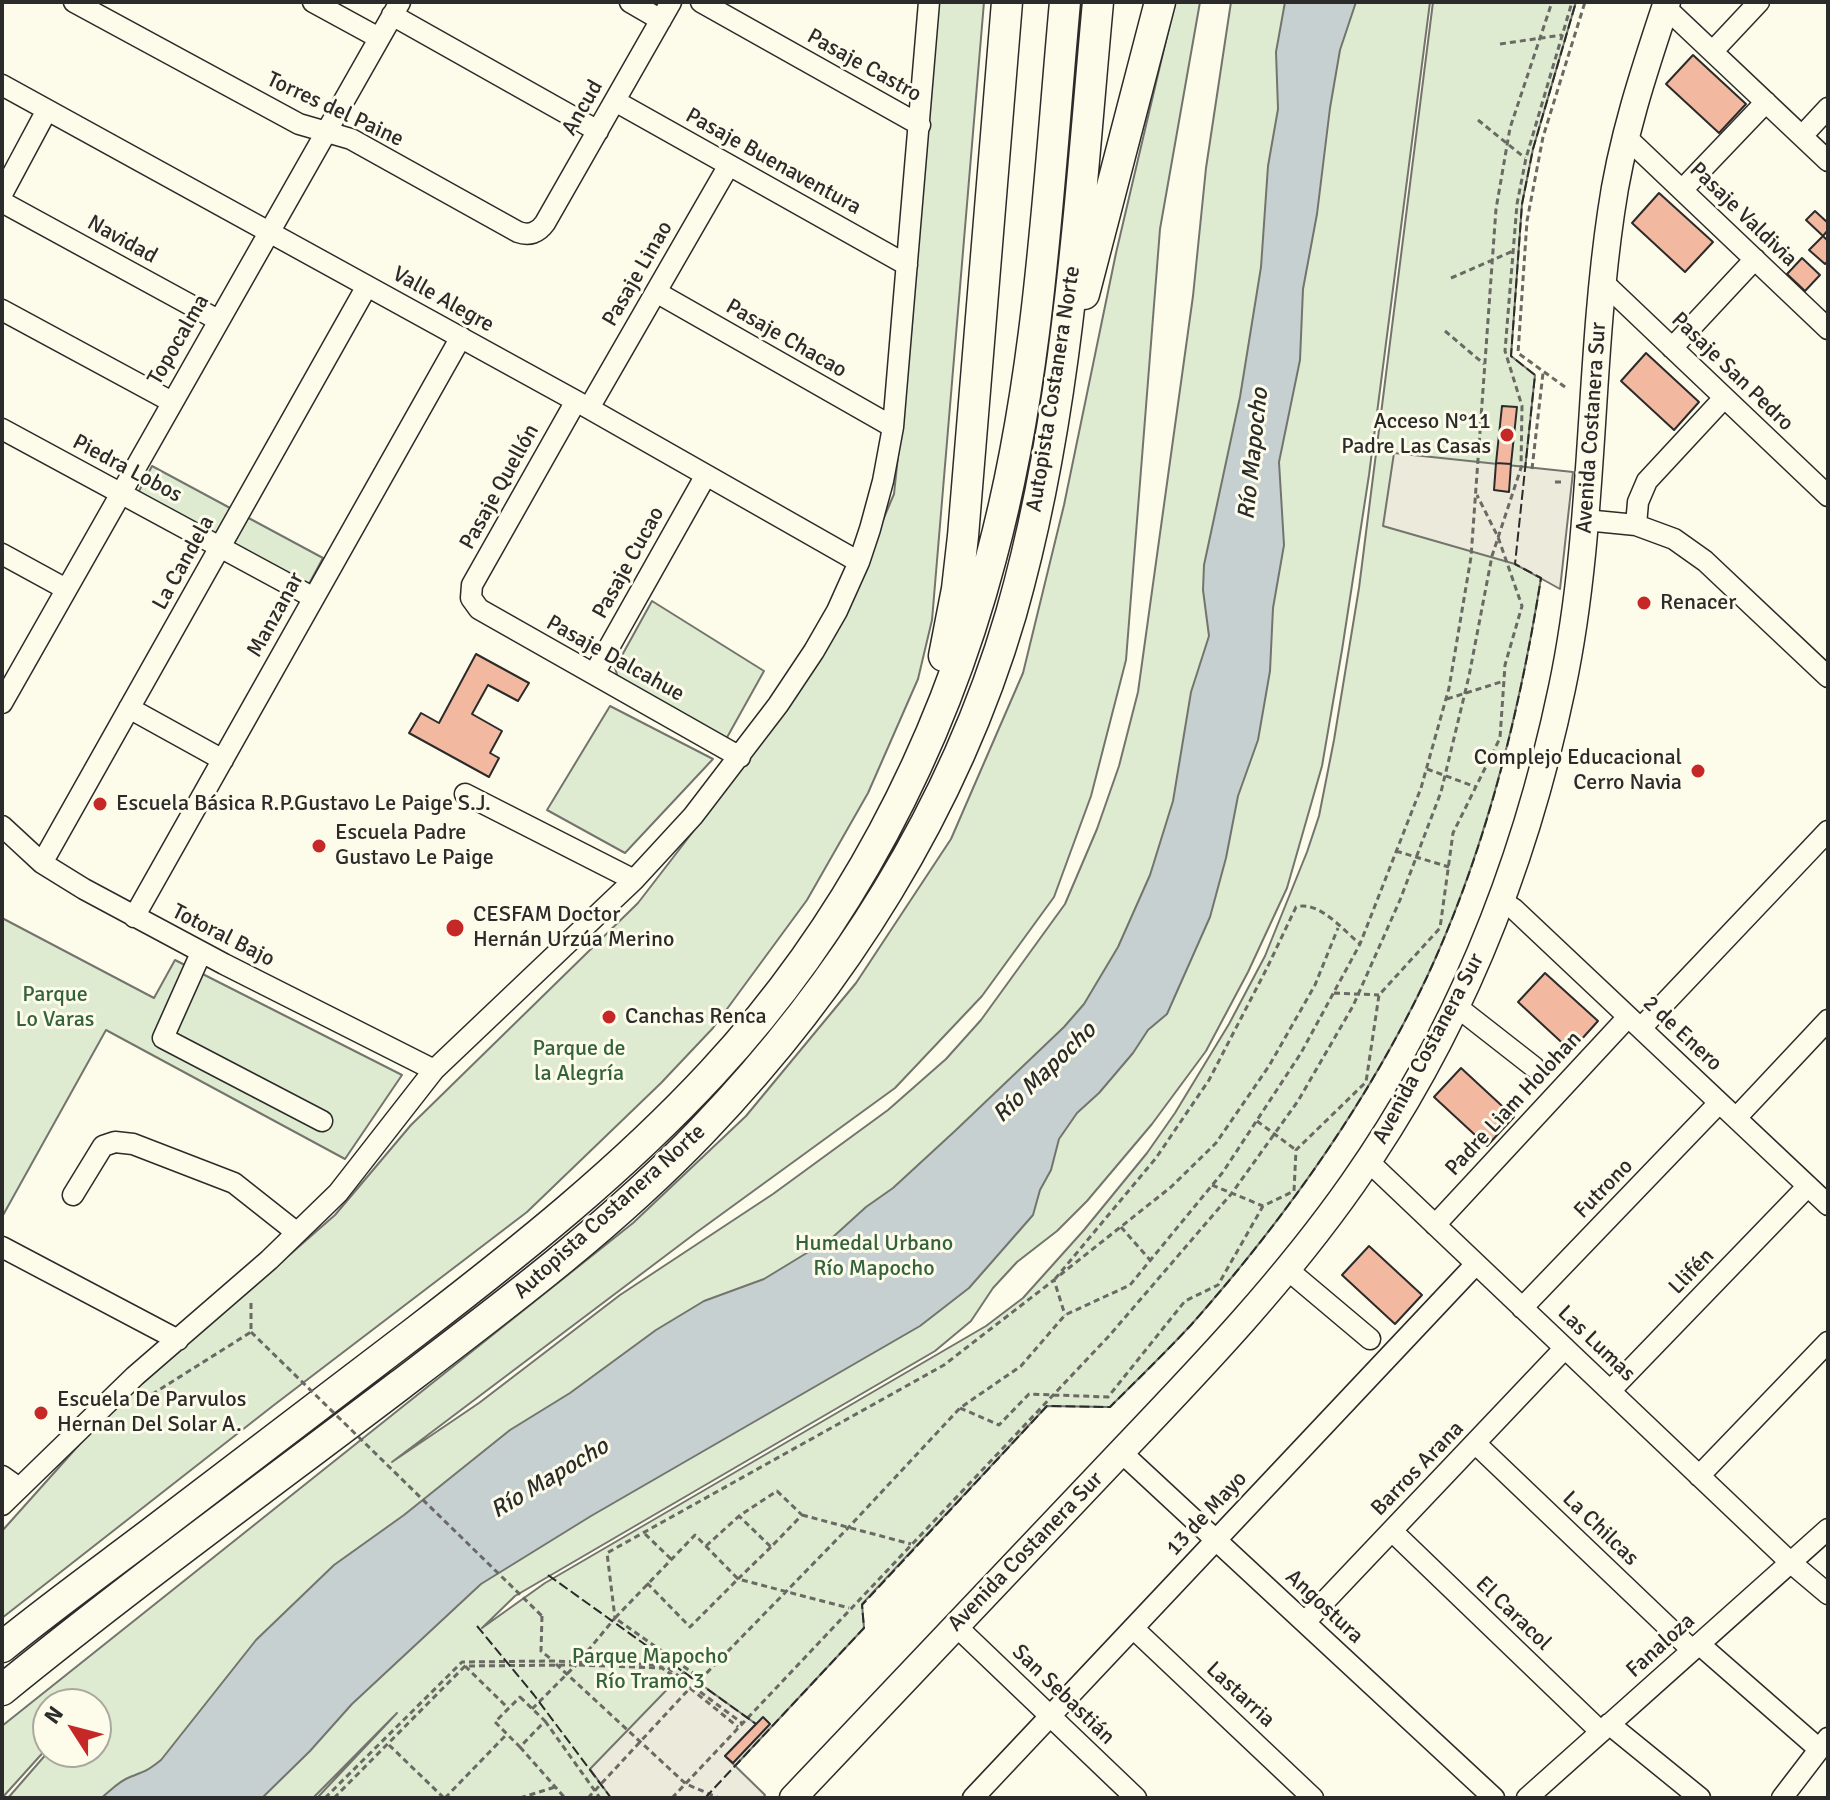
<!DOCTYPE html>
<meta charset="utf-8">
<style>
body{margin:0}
#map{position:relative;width:1830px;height:1800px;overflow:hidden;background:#fdfbea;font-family:Signika,sans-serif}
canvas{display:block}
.frame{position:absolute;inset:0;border:4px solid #2b2b2b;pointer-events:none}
.north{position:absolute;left:32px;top:1688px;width:80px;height:80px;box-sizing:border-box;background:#fdfbea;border:2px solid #a9a89e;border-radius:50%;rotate:306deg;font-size:22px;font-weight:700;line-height:32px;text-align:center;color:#2b2b2b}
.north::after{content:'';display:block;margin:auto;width:28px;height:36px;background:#c62828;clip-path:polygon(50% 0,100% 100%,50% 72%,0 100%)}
</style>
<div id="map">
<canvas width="1830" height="1800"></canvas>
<div class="frame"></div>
<div class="north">N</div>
</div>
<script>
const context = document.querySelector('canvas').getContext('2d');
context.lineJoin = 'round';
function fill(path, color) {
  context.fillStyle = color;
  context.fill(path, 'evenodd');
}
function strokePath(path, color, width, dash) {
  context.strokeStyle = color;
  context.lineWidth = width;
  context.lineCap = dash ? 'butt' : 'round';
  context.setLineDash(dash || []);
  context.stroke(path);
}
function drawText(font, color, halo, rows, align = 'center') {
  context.font = font + ' Signika,sans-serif';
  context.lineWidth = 6;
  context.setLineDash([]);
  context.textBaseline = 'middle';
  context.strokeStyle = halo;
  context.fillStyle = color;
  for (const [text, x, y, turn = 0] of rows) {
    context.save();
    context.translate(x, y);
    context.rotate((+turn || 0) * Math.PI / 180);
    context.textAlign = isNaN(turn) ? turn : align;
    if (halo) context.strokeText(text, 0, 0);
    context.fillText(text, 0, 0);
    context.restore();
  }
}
const green = new Path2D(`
 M936 2H984L932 620 918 679 868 793 807 900 713 1028 661 1083 527 1212 274 1405 2 1618V1531L87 1436 136 1389 335 1215 411 1125 638 903 756 750 840 621 894 494 912 324 918 188Z
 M1175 2H1200L1160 229 1126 660 1091 796 1054 897 982 996 895 1088 697 1232 392 1462 479 1403 620 1295 773 1194 888 1110 946 1059 981 1020 1065 904 1097 829 1119 766 1138 692 1193 296 1206 168 1231 2H1430L1369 475 1342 650 1322 766 1287 888 1248 972 1206 1051 1152 1124 1087 1201 1057 1231 1017 1262 993 1288 971 1321 935 1351 515 1596 482 1628 545 1583 986 1326 1023 1298 1084 1230 1147 1153 1175 1113 1229 1024 1265 956 1307 852 1319 816 1334 740 1359 588 1433 2H1576L1533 149 1522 204 1511 356 1535 375 1515 564 1541 578C1519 716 1485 853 1426 979 1366 1105 1283 1221 1191 1325 1165 1353 1137 1380 1110 1407L1047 1406 862 1604 864 1628 705 1798H317L397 1713 313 1798H8L48 1752H96V1704H48V1747L2 1798V1726L633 1223 746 1116 856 983 951 839 1023 673 1064 505 1116 253Z
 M152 466 323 558 309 584 138 493Z
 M652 601 764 671 725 741 619 681 615 668Z
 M610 706 713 759 625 853 547 810Z
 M2 918 154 998 175 960 402 1075 345 1159 106 1030 2 1217Z`);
const parking = new Path2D(`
 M1394 453 1573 472 1560 589 1515 564 1383 526Z
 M684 1672 756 1724 725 1756 765 1795 763 1798H611L590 1769Z`);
const water = new Path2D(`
 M1285 2H1356L1340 50 1330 108 1317 214 1303 289 1300 360 1279 462 1284 545 1273 608 1270 671 1258 740 1238 796 1226 858 1210 917 1167 1014 1148 1030 1133 1053 1099 1093 1077 1113 1059 1139 1051 1170 1040 1190 1033 1215 969 1288 920 1326 591 1516 481 1584 352 1704 310 1751 262 1798H101C110 1791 119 1781 130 1777 146 1771 147 1771 161 1760L256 1640 334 1565 404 1515 510 1430 570 1393 656 1330 704 1301 764 1279 833 1237 866 1207 893 1188 956 1130 1064 1027 1084 1004 1118 947 1150 875 1173 801 1191 692 1209 636 1203 590 1204 565 1240 397 1261 267 1268 166 1278 109 1276 52Z`);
const building = new Path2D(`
 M1693 55 1746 104 1719 133 1666 84Z
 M1659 193 1713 242 1685 272 1632 223Z
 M1815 211 1828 223V230L1823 236 1806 220Z
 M1823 236 1828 241V261L1825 264 1809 250Z
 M1802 258 1820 275 1805 291 1787 274Z
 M1646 353 1699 402 1674 430 1621 381Z
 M1502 406 1517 407 1511 464 1496 463Z
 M1496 463 1511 464 1509 492 1494 490Z
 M476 654 529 683 518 701 488 685 472 714 502 731 490 753 499 758 489 777 409 733 421 713 439 723Z
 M1545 973 1598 1021 1571 1051 1518 1002Z
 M1461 1068 1514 1117 1487 1146 1434 1097Z
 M1369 1246 1422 1295 1395 1324 1342 1275Z
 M763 1717 770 1724 733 1763 725 1756Z`);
const path = new Path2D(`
 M1500 44 1562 35
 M1478 120 1525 158
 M1451 278 1513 251
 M1445 331 1484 364
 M1565 387 1518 353 1527 221 1543 137 1585 2
 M1532 469 1543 373
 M1555 482H1565
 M1447 699 1504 681
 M1427 769 1476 787
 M1396 851 1449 867
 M1334 993 1379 995
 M1257 1121 1296 1150
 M1212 1185 1263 1206
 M1121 1227 1150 1260
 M1060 1275 1171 1187 1216 1143 1269 1066 1315 985 1338 928
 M1055 1279 1156 1158 1209 1080 1267 968 1296 907C1319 900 1344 931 1360 944
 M135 1405 251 1332V1302
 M960 1408 999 1425 1029 1394 1108 1397 1185 1301 1218 1285 1263 1206 1294 1191 1296 1150 1366 1082 1379 995 1440 928 1453 833 1500 738 1505 665 1522 606 1498 537 1477 495
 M802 1515 911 1544
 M645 1534 671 1559
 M706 1546 739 1516 777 1491 802 1515 771 1547 739 1516
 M771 1547 738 1579 849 1608
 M647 1583 690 1627 738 1579 695 1535 615 1618 700 1678
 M542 1616 541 1651 551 1659
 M556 1664 686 1784 719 1798
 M465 1666 508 1708
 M520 1697 545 1721 520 1747 495 1722Z
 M532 1709 576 1665 615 1618 607 1553 944 1365 1054 1280 1065 1315
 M545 1721 600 1798
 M389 1745 444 1798
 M520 1747 565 1798
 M325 1798 462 1662 553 1661 664 1665 742 1723
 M334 1798 465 1666 576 1665 662 1668 690 1688 693 1687 848 1528 960 1408 1021 1366 1065 1315 1130 1285 1223 1172 1301 1053 1360 944 1421 788 1449 688 1471 557 1496 209 1510 128 1552 2
 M445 1798 507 1734
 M520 1798 555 1787
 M588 1798 690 1688 738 1727
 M672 1798 1109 1336 1232 1193 1298 1101 1353 1006 1400 900 1441 792 1469 676 1492 556 1521 468 1522 406 1505 351 1517 204 1526 158 1572 2`);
const minor = new Path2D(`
 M74 2 299 124 351 139 518 232C529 236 538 233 545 223L671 2
 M313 2 379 38
 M630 2 661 20
 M701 2 920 125
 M1665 7 1828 161
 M392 15 598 131
 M1713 51 1759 2
 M2 85 576 401 859 562
 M615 101 907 265
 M1625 136 1828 329
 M1802 136 1828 108
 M1682 190 1766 102
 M2 194 47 110
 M2 202 218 320
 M1603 282 1828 496
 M656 292 893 427
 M2 310 172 402
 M1672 348 1755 259
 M576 401 472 585 471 598 479 609 740 757
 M589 408 729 165
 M2 429 314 598
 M1585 520 1636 525 1674 539 1705 561 1828 677
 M1636 525 1638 502 1647 481 1724 398
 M2 554 66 589
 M594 674 706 475
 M2 703 400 2
 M129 708 223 760
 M465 794 634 880
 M2 826 42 863 84 889 224 964 434 1070
 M42 863 367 286
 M1502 901 1514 909 1828 1205
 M134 917 461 337
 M201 953 163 1038 322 1121
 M1456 1006 1534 1067
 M1641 1028 1828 831
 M1736 1118 1828 1020
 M1368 1161 1790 1562 1828 1594
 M73 1195 103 1146 115 1142 133 1144 234 1183 296 1232
 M1435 1225 1628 1017
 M2 1247 178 1340
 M1288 1270 1370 1339
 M1522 1308 1719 1103
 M1610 1391 1808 1186
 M1475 1443 1692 1650
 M1121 1452 1494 1798
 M2 1476 19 1488
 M1699 1476 1828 1342
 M2 1505 135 1376 269 1260 338 1193 434 1070 634 880 693 816 778 705 814 651 837 611 859 562 870 529 883 481 893 427 929 2
 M1392 1531 1601 1732
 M1305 1622 1565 1348
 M956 1626 1136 1798
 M1133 1628 1313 1798
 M1699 1644 1819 1749
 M1609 1724 1700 1798
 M973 1798 1476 1264
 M1527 1798 1828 1529
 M1782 1798 1828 1738`);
const major = new Path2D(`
 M793 1798C903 1682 1012 1566 1122 1451 1204 1365 1285 1280 1353 1183 1457 1035 1525 865 1562 688 1595 532 1588 370 1611 213 1621 140 1644 71 1667 2`);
const highway = new Path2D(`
 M1084 294 1160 2
 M944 656 957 589 963 536 1007 2
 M2 1647C50 1608 101 1571 150 1534 239 1467 327 1399 415 1332 519 1252 622 1170 712 1073 847 928 941 748 991 558 1040 377 1048 187 1065 2
 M2 1690C131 1585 267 1486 400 1385 504 1306 611 1226 702 1131 842 985 954 809 1011 614 1068 415 1079 207 1098 2`);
const pathBridge = new Path2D(`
 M251 1332 542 1616`);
const fence = new Path2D(`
 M548 1575 756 1724
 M477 1626 534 1695 611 1798
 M705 1798 864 1628 862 1605 1047 1406 1110 1407C1137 1380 1165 1353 1191 1325 1283 1221 1366 1105 1426 979 1485 853 1519 716 1541 578L1515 564 1535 375 1511 356 1522 204 1533 149 1576 2`);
const markers = [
 [1507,435,8,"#c62828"],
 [1644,603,8,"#c62828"],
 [1698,771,8,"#c62828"],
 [100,804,8,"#c62828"],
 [319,846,8,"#c62828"],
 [455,928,10,"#c62828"],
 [609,1017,8,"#c62828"],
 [41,1413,8,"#c62828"]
];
const streetNames = [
 ["Pasaje Castro",864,66,29],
 ["Ancud",583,108,-60],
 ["Torres del Paine",335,110,25],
 ["Pasaje Buenaventura",773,162,29],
 ["Pasaje Valdivia",1743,215,44],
 ["Navidad",122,240,29],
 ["Pasaje Linao",638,274,-60],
 ["Valle Alegre",443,300,29],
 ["Pasaje Chacao",786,339,30],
 ["Topocalma",179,340,-60],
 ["Pasaje San Pedro",1732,372,44],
 ["Autopista Costanera Norte",1054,389,-81],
 ["Avenida Costanera Sur",1592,428,-86],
 ["Piedra Lobos",127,469,28],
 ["Pasaje Quellón",500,487,-61],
 ["La Candela",184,563,-61],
 ["Pasaje Cucao",629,563,-61],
 ["Manzanar",276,615,-61],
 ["Pasaje Dalcahue",615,659,29],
 ["Totoral Bajo",223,936,27],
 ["2 de Enero",1682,1034,43],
 ["Avenida Costanera Sur",1429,1049,-62],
 ["Padre Liam Holohan",1514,1104,-47],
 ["Futrono",1604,1189,-46],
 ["Autopista Costanera Norte",610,1212,-42],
 ["Llifén",1692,1272,-46],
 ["Las Lumas",1596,1344,44],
 ["Barros Arana",1418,1469,-46],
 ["13 de Mayo",1207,1514,-47],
 ["La Chilcas",1600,1529,44],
 ["Avenida Costanera Sur",1026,1552,-46],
 ["Angostura",1324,1607,43],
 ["El Caracol",1513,1614,44],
 ["Fanaloza",1661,1646,-42],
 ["San Sebastián",1063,1695,44],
 ["Lastarria",1240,1695,43]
];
const poiNames = [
 ["Acceso N°11",1491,422,"right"],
 ["Padre Las Casas",1491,447,"right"],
 ["Renacer",1660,603],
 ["Complejo Educacional",1682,758,"right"],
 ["Cerro Navia",1682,783,"right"],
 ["Escuela Básica R.P.Gustavo Le Paige S.J.",116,804],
 ["Escuela Padre",335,833],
 ["Gustavo Le Paige",335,858],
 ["CESFAM Doctor",473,915],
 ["Hernán Urzúa Merino",473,940],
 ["Canchas Renca",625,1017],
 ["Escuela De Parvulos",57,1400],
 ["Hernan Del Solar A.",57,1425]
];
const parkNames = [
 ["Parque",55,995],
 ["Lo Varas",55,1020],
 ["Parque de",579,1049],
 ["la Alegría",579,1074],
 ["Humedal Urbano",874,1244],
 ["Río Mapocho",874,1269],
 ["Parque Mapocho",650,1657],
 ["Río Tramo 3",650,1682]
];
const waterNames = [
 ["Río Mapocho",1254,454,-84],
 ["Río Mapocho",1045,1073,-44],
 ["Río Mapocho",550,1479,-31]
];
fill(green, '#deebd1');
strokePath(green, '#74746e', 2);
fill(parking, '#eceadb');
strokePath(parking, '#74746e', 2);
fill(water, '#c7d0d0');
strokePath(water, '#74746e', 2);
fill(building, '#f2b8a0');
strokePath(building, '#2b2b2b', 2);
strokePath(minor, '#2b2b2b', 23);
strokePath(major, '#2b2b2b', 29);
strokePath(highway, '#2b2b2b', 33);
strokePath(path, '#6a6964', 3, [6, 4]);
strokePath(minor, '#fdfbea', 20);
strokePath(major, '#fdfbea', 26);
strokePath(highway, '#fdfbea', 30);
strokePath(pathBridge, '#6a6964', 3, [6, 4]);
strokePath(fence, '#2b2b2b', 2, [10, 4]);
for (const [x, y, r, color] of markers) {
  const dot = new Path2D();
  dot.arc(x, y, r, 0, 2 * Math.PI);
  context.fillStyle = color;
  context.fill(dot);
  strokePath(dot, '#fdfbea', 3);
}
drawText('22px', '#2b2b2b', '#fdfbea', streetNames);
drawText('22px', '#2b2b2b', '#fdfbea', poiNames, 'left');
drawText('22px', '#34623c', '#fdfbea', parkNames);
drawText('italic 24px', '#2b2b2b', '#fdfbea', waterNames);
</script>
